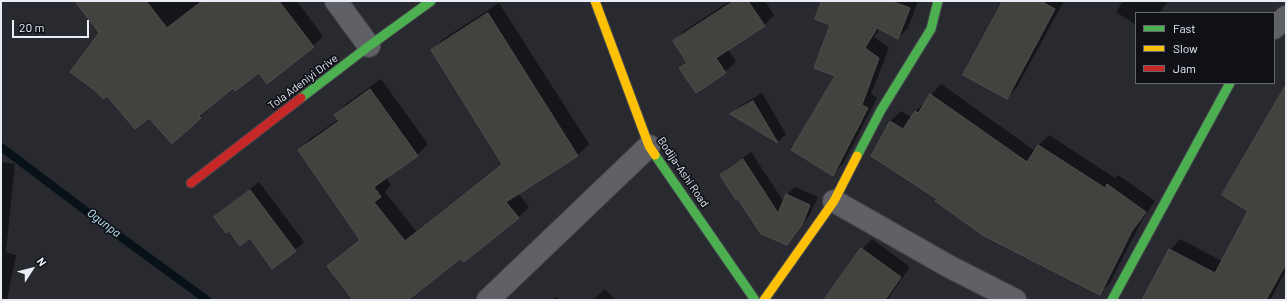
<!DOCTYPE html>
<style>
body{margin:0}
#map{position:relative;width:1287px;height:301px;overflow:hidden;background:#282a30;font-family:Barlow,sans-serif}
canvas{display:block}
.frame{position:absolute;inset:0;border:2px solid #eaedf5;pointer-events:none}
.legend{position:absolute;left:1135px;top:12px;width:140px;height:72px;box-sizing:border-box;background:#0f1117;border:1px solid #676970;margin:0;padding:5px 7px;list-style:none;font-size:12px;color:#eaedf5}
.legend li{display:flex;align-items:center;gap:8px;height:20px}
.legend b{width:20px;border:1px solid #676970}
.north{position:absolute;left:12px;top:249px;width:40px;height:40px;-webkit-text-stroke:3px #0f1117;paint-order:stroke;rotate:54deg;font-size:11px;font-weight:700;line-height:16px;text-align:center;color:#eaedf5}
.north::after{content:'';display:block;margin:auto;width:14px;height:18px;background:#eaedf5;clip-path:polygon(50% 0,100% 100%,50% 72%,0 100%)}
.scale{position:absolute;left:12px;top:20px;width:77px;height:18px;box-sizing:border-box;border:2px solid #eaedf5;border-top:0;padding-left:5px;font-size:12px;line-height:14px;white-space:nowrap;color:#eaedf5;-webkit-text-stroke:3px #0f1117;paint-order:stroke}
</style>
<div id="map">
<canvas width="1287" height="301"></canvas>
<div class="frame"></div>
<ul class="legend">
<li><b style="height:5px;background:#4caf50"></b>Fast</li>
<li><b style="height:5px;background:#ffc107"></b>Slow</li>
<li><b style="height:5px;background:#c62828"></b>Jam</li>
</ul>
<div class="north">N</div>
<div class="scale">20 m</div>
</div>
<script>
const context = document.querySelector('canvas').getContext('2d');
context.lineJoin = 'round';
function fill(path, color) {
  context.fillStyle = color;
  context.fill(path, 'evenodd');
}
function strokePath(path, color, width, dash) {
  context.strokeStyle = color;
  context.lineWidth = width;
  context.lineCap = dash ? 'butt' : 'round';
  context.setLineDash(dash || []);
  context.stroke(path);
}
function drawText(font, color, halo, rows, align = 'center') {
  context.font = font + ' Barlow,sans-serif';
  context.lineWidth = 3.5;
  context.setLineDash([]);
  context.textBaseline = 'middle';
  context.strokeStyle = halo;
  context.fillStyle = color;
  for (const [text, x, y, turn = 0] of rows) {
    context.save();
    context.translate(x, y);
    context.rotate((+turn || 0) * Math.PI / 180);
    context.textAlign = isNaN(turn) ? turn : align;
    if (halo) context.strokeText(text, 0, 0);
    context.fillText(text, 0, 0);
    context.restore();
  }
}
const shadow = new Path2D(`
 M75 1H297L323 36 313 46 259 72 233 86 200 117 100 33Z
 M730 1H765L774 15 764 25 728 49 736 62 725 72 681 68 687 62 674 41 684 31Z
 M823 1H918L908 28 898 38 880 28 874 37 889 48 871 94 877 98 843 164 833 174 836 76 831 24Z
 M1004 1H1064L1017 87 1007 98Z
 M1123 1H1168L1160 13H1136V25L1116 12Z
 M499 3 589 144 578 155 518 193 529 207 518 218 461 257 406 300H355L328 267 339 256 361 239 299 150 310 139 339 119 336 115 346 104 381 79 428 144 417 155 386 177 391 185 385 192 416 231 503 162 432 50 443 39Z
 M941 84 1035 151 1038 146 1049 135 1115 178 1118 175 1155 201 1142 220 1110 283 1100 293 938 199 890 121 901 111 912 118 916 111 926 101 927 102 931 95Z
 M762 93 786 134 778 142 732 114 740 106Z
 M1286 93V271L1270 300H1150L1170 250 1180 239 1222 261 1250 210Z
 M751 152 784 202 787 195 795 187 818 197 809 216 795 236 787 244 738 198 721 175 729 167Z
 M1 162 15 164 6 252 16 255 7 300H1Z
 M259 182 304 242 295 250 250 237 216 217 224 209Z
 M872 239 910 267 887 300H826L862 249Z
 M605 289 615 300H593Z
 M555 297 560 300H552Z`);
const stream = new Path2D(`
 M1 147 118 235 207 300`);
const building = new Path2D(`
 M75 1H146L167 28 202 1H279L314 47 267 84 259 73 235 91 233 88 199 116 201 118 172 144 149 118 135 129 107 96 103 99 97 92 70 72 99 33Z
 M734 1H748L765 26 716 58 726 73 696 93 679 68 687 63 673 41Z
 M822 1H891L910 8 898 39 877 28 865 48 879 58 862 105 868 108 833 176 791 150 835 76 814 68 830 25 815 19Z
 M1003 1H1041L1055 9 1007 99 963 75Z
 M488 13 578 156 506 202 519 218 464 262 461 258 408 300H353L327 266 360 240 298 150 339 121 334 115 370 89 418 156 374 187 381 197 374 202 405 241 502 164 431 50Z
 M1286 85V264L1266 300H1142L1169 249 1215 273 1248 211 1222 195Z
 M930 94 1027 162 1038 145 1105 188 1107 184 1146 212 1132 231 1100 295 984 236 935 201 937 199 871 156 890 121 903 129 915 111 918 113Z
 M753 101 778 143 730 114Z
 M743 159 778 213 786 194 810 205 802 225 787 245 761 234 738 199 736 200 720 175Z
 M250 190 296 251 272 269 250 238 240 246 229 231 226 233 214 217Z
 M861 248 901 277 885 300H824Z`);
const street = new Path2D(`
 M336 1 369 46
 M1274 28 1286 17
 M834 201 950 267 1015 300
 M488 300 649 146`);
const fast = new Path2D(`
 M301 98 369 46 431 1
 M655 155 755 300
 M857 156 881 110 931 29 938 1
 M1112 300 1230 83`);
const slow = new Path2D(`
 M595 1 649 146 655 155
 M764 300 834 201 857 156`);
const jam = new Path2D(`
 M191 183 301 98`);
const streetNames = [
 ["Tola Adeniyi Drive",303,82,-37],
 ["Bodija-Ashi Road",683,172,56]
];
const waterNames = [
 ["Ogunpa",104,223,37]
];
fill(shadow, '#0007');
strokePath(stream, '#071216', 8);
fill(building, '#44423e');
strokePath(building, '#504f4f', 1);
strokePath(street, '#45474c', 24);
strokePath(fast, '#45474c', 11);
strokePath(slow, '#45474c', 11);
strokePath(jam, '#45474c', 11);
strokePath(street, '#5f6166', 22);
strokePath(fast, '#4caf50', 9);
strokePath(slow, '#ffc107', 9);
strokePath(jam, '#c62828', 9);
drawText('11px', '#eaedf5', '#0f1117', streetNames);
drawText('italic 12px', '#bdedfa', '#0f1117', waterNames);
</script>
